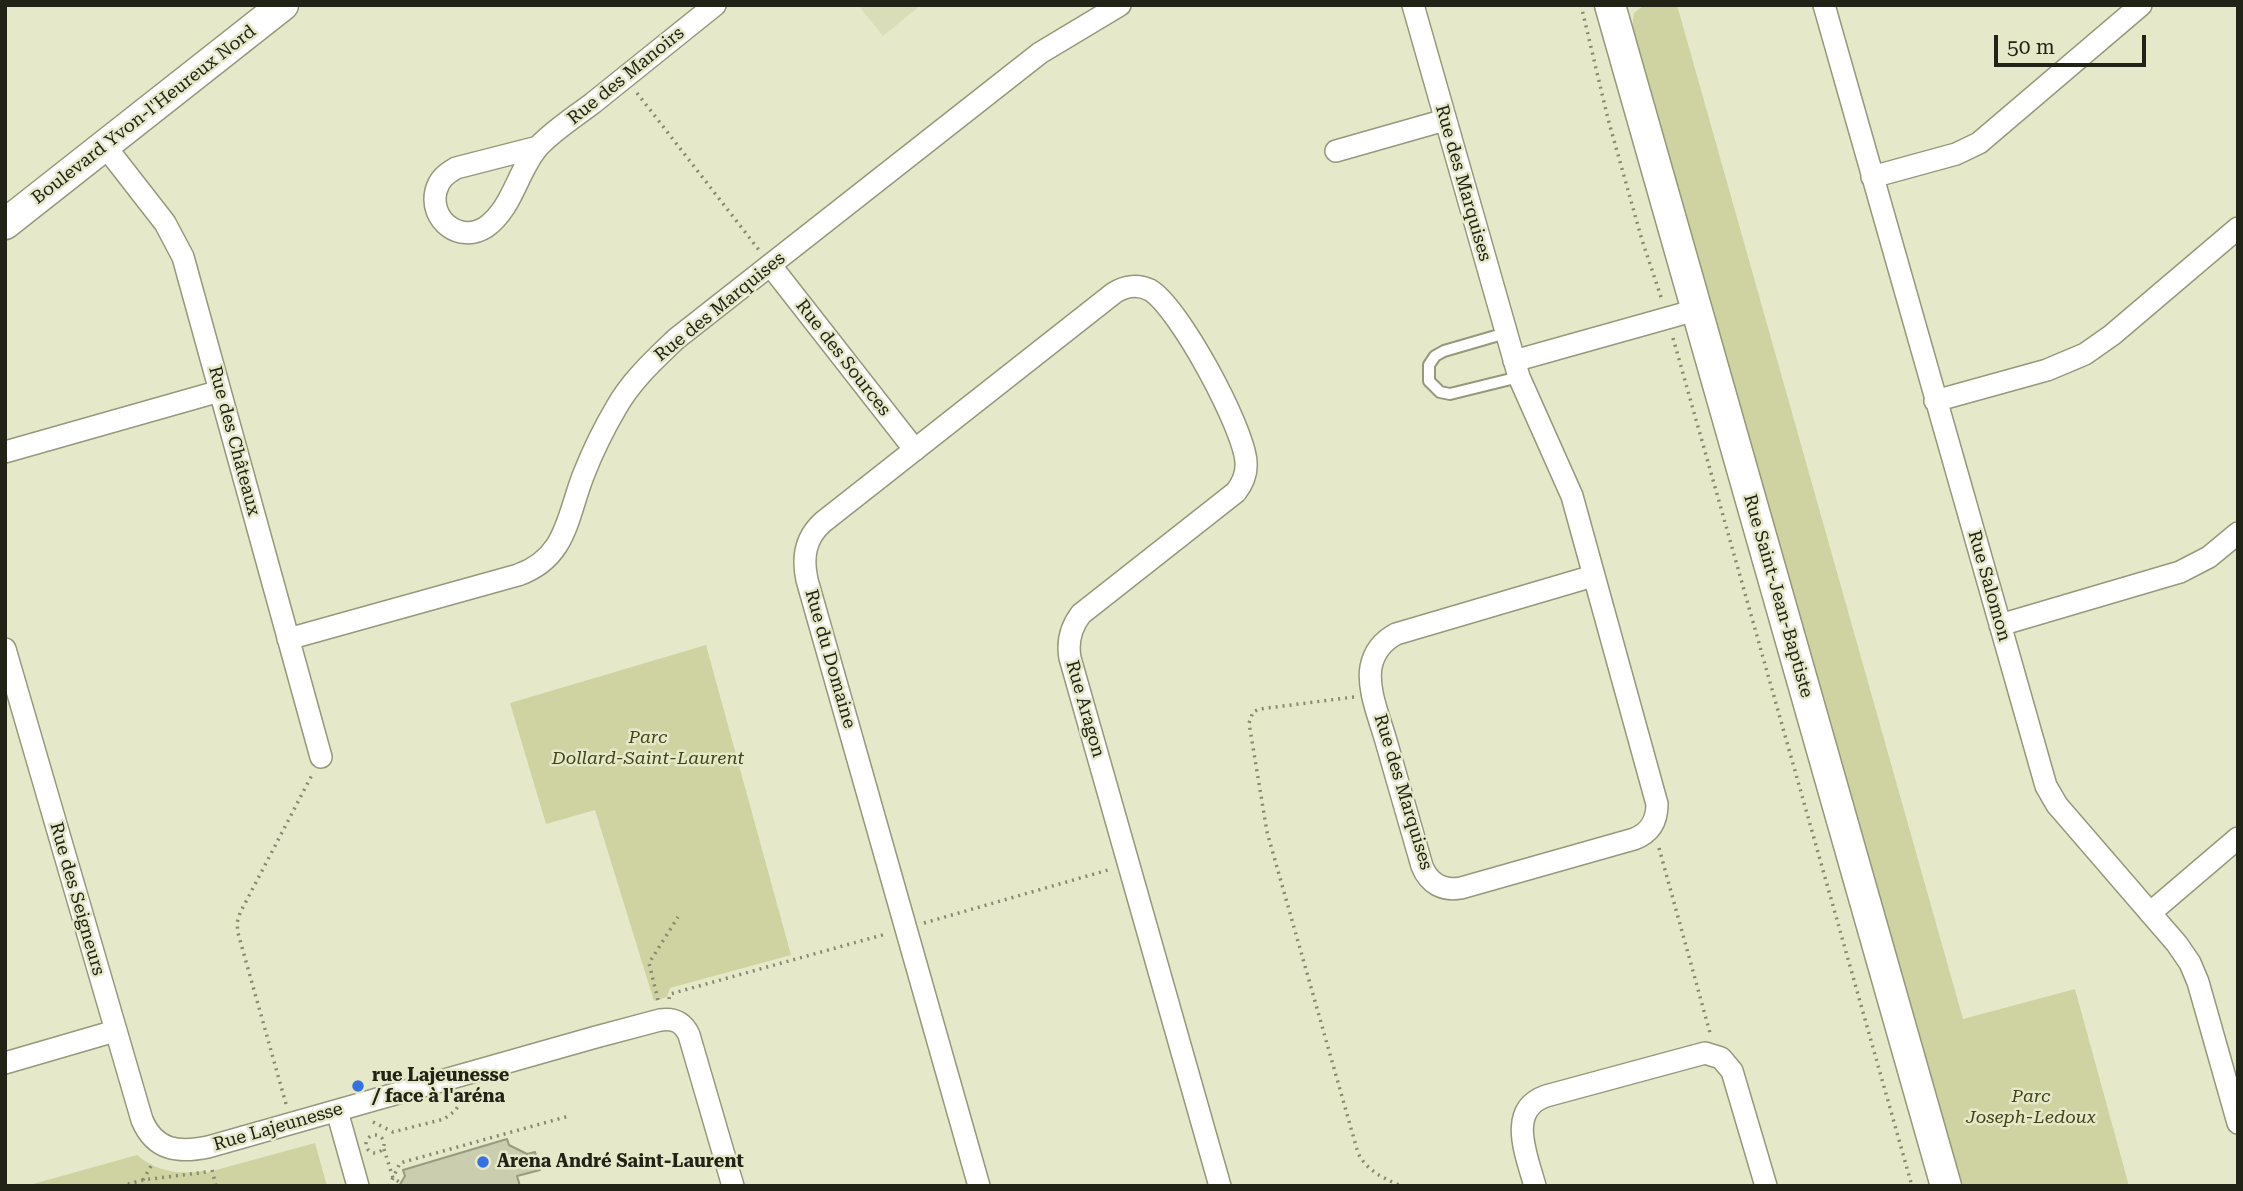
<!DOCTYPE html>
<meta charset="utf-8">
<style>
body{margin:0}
#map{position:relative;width:2243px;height:1191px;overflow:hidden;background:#e6e9c9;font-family:"Roboto Serif",serif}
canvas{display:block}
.frame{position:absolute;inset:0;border:7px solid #222317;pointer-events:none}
.scale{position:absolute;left:1994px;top:35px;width:152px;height:32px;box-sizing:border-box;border:4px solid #222317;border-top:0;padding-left:9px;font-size:21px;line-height:24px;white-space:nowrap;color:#222317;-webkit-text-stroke:5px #e6e9c9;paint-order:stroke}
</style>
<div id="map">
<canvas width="2243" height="1191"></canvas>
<div class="frame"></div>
<div class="scale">50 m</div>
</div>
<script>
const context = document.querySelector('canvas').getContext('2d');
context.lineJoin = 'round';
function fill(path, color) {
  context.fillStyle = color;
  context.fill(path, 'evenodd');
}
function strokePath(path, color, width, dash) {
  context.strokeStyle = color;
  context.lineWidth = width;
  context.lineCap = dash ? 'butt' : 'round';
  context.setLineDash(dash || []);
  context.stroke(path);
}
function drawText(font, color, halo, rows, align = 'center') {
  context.font = font + ' "Roboto Serif",serif';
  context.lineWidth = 5;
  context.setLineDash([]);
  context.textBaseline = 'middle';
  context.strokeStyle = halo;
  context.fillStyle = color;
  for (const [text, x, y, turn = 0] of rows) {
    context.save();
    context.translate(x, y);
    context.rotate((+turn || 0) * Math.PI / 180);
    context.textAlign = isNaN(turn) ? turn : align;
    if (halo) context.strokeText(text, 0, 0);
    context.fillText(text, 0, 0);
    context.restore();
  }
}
const built = new Path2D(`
 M858 5H921L883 36Z`);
const green = new Path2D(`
 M1644 5H1677L1963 1019 2075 989 2129 1186H1962L1632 28 1634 13Z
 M706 645 791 955 670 988 667 997 654 1001 595 810 546 824 510 703Z
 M315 1143 327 1186H26L137 1155C158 1172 178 1175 203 1171L205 1173Z`);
const building = new Path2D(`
 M507 1139 509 1145 527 1154 535 1152 540 1170 517 1176 520 1186H399L405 1176 403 1170Z`);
const path = new Path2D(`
 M1581 5 1608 119 1642 240 1662 300
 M637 93 759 250
 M1673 338 1912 1186
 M1354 697 1259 709 1253 712 1249 723 1267 832 1358 1153C1368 1172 1382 1177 1401 1186
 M1659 848 1710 1033
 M924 923 1108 870
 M669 999 670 994 886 934
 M658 1000 649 963 678 917
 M286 1104 238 933 237 923 240 913 313 773
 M373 1122 393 1132 444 1119 455 1111 465 1095
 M366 1144a9 9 0 1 1 18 0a9 9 0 1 1-18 0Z
 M384 1149 393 1178 401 1183
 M212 1170 216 1186
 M143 1180 151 1166
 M121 1186 143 1180 206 1172
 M389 1186 400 1163 569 1116`);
const lane = new Path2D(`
 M1506 333 1444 351 1435 356 1429 365V381L1440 392 1450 394 1519 377`);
const street = new Path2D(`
 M1413 5 1519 377 1572 496 1657 804C1657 821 1650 833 1634 839L1461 888C1443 891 1429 884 1422 866 1410 825 1398 783 1386 741 1380 719 1367 690 1371 667 1374 652 1383 641 1396 634L1593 576
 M1824 5 2046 786 2057 805 2177 944 2190 963 2198 982 2238 1123
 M105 146 165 223 183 257 321 757
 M538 147 456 168C446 174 439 179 436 191 429 220 460 244 486 227 513 208 518 169 539 146 554 130 576 116 593 103 634 70 674 38 715 5
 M1336 151 1445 120
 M1872 177 1956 154 1979 143 2141 5
 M771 266 915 450
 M1514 361 1696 310
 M1935 401 2047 370 2085 354 2112 335 2238 228
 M5 452 220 391
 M2000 625 2180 572 2209 557 2238 533
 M288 639 518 575C566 558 567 518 583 476 592 453 603 430 616 408 631 381 654 360 676 339L1040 53 1120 5
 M5 649 142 1120C155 1151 179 1153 208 1147L596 1037 660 1020C674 1018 683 1022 689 1035L733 1186
 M2150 913 2238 838
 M5 1063 115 1031
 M337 1111 358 1186
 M979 1186 807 580C802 557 805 538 823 522L1114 293C1125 286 1138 284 1150 290 1179 307 1244 428 1246 462 1247 474 1243 483 1236 492L1081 614C1071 627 1067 641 1070 658L1220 1186
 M1535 1186C1527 1156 1506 1110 1546 1096L1705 1053 1721 1058 1732 1071 1766 1186`);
const secondary = new Path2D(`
 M1610 5 1946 1186
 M5 224 283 5`);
const markers = [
 [358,1086,7,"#3771df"],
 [483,1162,7,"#3771df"]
];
const streetNames = [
 ["Rue des Manoirs",626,76,-39],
 ["Boulevard Yvon-l'Heureux Nord",144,115,-38],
 ["Rue des Marquises",1463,183,74],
 ["Rue des Marquises",720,307,-39],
 ["Rue des Sources",843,358,52],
 ["Rue des Châteaux",234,441,75],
 ["Rue Salomon",1989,586,74],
 ["Rue Saint-Jean-Baptiste",1778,596,74],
 ["Rue du Domaine",830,659,74],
 ["Rue Aragon",1085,709,74],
 ["Rue des Marquises",1403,792,73],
 ["Rue des Seigneurs",77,899,74],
 ["Rue Lajeunesse",278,1127,-16]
];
const parkNames = [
 ["Parc",648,738],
 ["Dollard-Saint-Laurent",648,759],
 ["Parc",2031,1097],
 ["Joseph-Ledoux",2031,1118]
];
const poiNames = [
 ["rue Lajeunesse",372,1076],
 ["/ face à l'aréna",372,1097],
 ["Arena André Saint-Laurent",497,1162]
];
fill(built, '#dadeb8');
fill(green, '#cfd3a1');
fill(building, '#cacdae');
strokePath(building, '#989b7d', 2);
strokePath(lane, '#96987b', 14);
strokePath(street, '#96987b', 24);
strokePath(secondary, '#96987b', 33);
strokePath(path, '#878973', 3.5, [2, 5]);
strokePath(lane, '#fff', 10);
strokePath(street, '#fff', 21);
strokePath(secondary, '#fff', 30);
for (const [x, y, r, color] of markers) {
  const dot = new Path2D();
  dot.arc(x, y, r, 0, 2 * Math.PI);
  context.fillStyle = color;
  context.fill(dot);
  strokePath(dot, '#e6e9c9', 2.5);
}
drawText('18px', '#222317', '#e6e9c9', streetNames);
drawText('italic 18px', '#424417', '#e6e9c9', parkNames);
drawText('bold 18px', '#222317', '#e6e9c9', poiNames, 'left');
</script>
